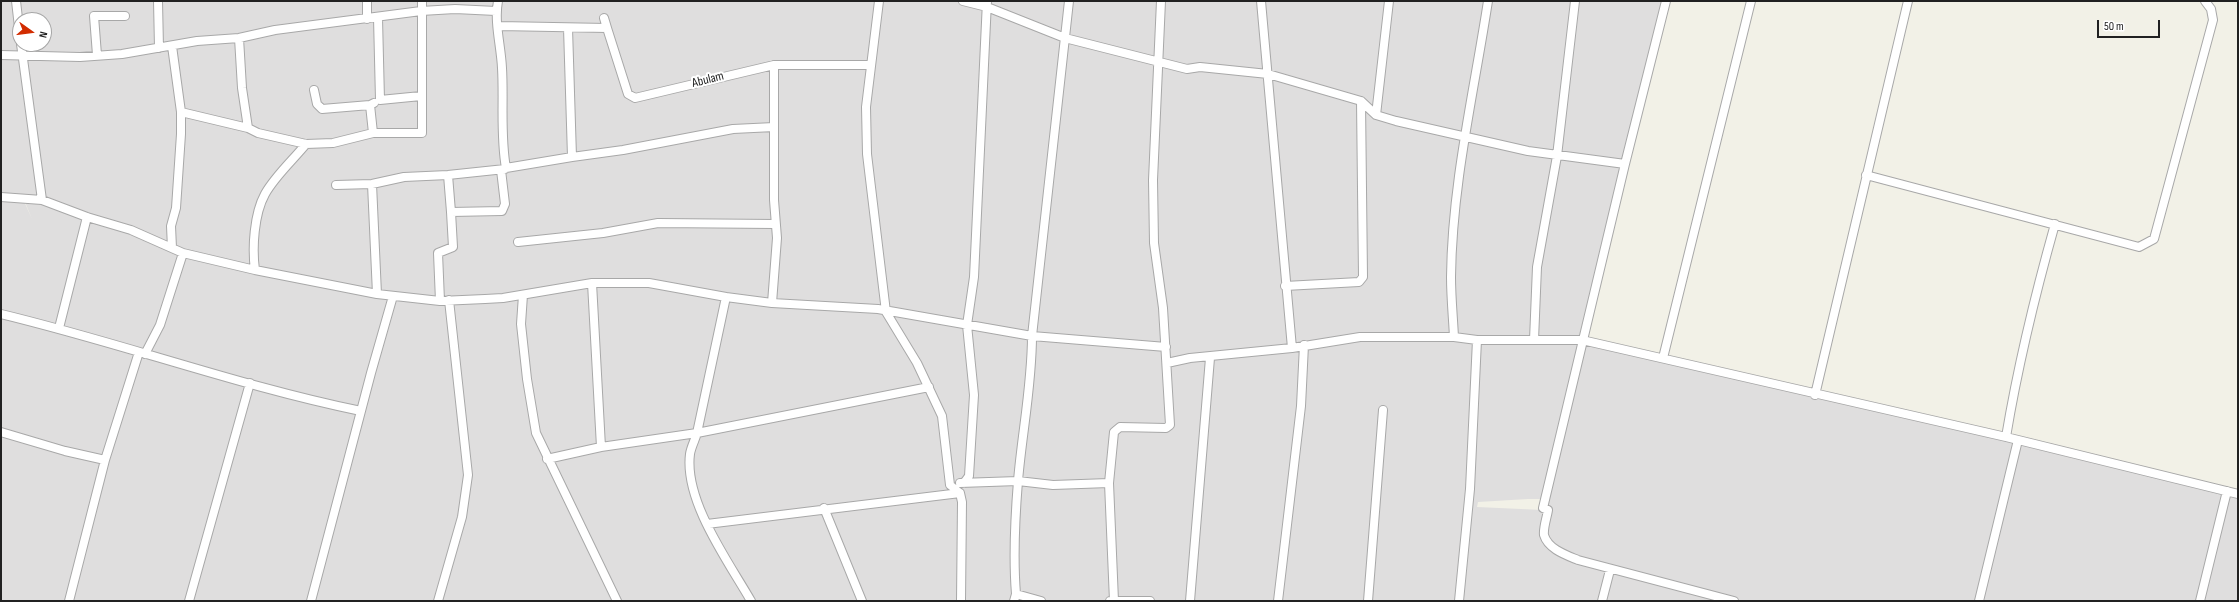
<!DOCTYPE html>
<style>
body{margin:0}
#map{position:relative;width:2239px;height:602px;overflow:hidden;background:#f2f1e7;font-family:"Sofia Sans Condensed",sans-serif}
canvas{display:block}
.frame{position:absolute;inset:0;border:2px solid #212121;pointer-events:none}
.north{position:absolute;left:12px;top:12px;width:40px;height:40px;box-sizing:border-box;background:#fff;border:1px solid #a6a6a6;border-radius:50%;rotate:104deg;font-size:11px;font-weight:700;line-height:16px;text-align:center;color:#212121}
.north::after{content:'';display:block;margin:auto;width:14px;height:18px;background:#d22c00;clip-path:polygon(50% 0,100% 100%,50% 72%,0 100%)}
.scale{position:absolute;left:2097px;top:20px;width:63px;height:18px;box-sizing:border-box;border:2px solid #212121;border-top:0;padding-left:5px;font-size:12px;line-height:14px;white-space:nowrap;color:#212121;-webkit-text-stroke:3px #fff;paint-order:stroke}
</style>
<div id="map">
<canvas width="2239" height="602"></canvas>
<div class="frame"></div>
<div class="north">N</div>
<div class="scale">50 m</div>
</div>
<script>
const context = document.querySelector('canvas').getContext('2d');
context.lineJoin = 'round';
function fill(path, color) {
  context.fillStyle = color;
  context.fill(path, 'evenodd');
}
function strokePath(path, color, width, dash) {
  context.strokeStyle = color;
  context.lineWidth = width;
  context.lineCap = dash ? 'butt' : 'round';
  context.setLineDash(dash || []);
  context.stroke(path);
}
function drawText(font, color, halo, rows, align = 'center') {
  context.font = font + ' "Sofia Sans Condensed",sans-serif';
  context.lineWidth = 4;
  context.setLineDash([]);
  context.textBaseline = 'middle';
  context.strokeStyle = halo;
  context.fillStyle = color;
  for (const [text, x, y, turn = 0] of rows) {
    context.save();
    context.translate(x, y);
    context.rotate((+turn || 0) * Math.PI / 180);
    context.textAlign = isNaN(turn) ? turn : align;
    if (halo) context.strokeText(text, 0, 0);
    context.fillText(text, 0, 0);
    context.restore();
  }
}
const residential = new Path2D(`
 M1 1H1663L1578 341 1550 481 1586 341 2238 494V601H1V192L23 199 32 219 23 197 1 192ZM20 20H44V44H20ZM1528 499H1545L1543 510 1477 507 1478 502Z`);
const minor = new Path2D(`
 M16 1 20 36
 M158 1 159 48
 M367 1V19
 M498 1C494 22 501 46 502 68 504 101 500 135 506 168L572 157 623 150 733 129 774 127
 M879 1 866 107 867 154 886 312 917 363 942 416 950 485 960 493 962 502 961 601
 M963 1 987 7 1065 38 1187 69 1200 67 1268 74 1361 101 1376 115 1396 121 1528 151 1625 164
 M1261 1 1292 348
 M1666 1 1625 164 1543 508 1548 510C1547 517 1543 528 1544 535 1548 549 1566 555 1578 560L1734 601
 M378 18 380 100 421 96
 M499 26 607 28 604 18
 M568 28 572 157
 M607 28 628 94 635 98 774 65H870
 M239 38 242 88 248 128
 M21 44 42 200
 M1 55 80 57 122 54 197 41 239 38 275 30 421 11 455 9 496 11
 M97 55 94 16H125
 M314 90 317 104 322 109 370 105
 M181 112 248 128 258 133 306 144 333 143 373 133H422V1
 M1376 115 1389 1
 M373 133 370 105 374 103
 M448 175 451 212
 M1866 175 2139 247 2154 239 2213 20 2211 9 2205 1
 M372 184 377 294
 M336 185 372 184 404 177 448 175 505 169
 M1 197 42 200 87 217 131 230 183 253 255 270 377 294 440 301 485 299 503 298 592 283H649L726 297 772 303 878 309 1032 336 1166 347
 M518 242 603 233 658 223 775 224
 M172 248 171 226 176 208 181 134V112L172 46
 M255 270C252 248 254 214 265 194 275 176 293 160 306 144
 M592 283 601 447
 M1285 286 1359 282 1363 277 1361 101
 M523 295 521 324 527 379 536 433 617 601
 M726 297 697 433C695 440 691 447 690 454 684 501 728 561 751 601
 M440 301 438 253 453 247 451 212 502 211 505 204 501 170
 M772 303 777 238 774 200V65
 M1 314C122 343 239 386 361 411
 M59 328 87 217
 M1454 337C1453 317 1451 297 1451 277 1452 184 1474 92 1488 1
 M1534 340 1537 267 1557 156 1575 1
 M145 354 160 325 183 253
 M1663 358 1751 1
 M1167 363 1190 358 1292 348 1360 337H1454L1477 340H1582L2006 437 2238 494
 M1815 395 1908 1
 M1 432 65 451 105 460
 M2006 437C2018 365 2035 295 2055 224
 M547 459 601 447 697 433 929 387
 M960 483 1018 481 1053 485 1109 483
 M964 483 969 476 974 395 967 325 974 277 987 1
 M824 508 862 601
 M707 524 960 493
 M1016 594C1013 557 1015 518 1018 481 1022 433 1032 385 1032 336L1069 1
 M69 601 105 460 139 352
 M189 601 250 383
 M311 601 371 373 393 296
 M438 601 462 517 468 475 449 300
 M1014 601 1016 594 1041 601
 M1110 601H1150
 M1114 601 1109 483 1114 432 1120 427 1166 428 1170 425 1163 308 1154 243 1153 180 1161 1
 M1190 601 1210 358
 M1278 601 1301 406 1304 345
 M1368 601 1383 410
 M1459 601 1470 489 1477 340
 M1602 601 1610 570
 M1979 601 2018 440
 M2200 601 2227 491`);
const streetNames = [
 ["Abulam",708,80,-14]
];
fill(residential, '#dfdede');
strokePath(minor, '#a8a8a8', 10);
strokePath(minor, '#fff', 8);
drawText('13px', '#212121', '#fff', streetNames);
</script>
